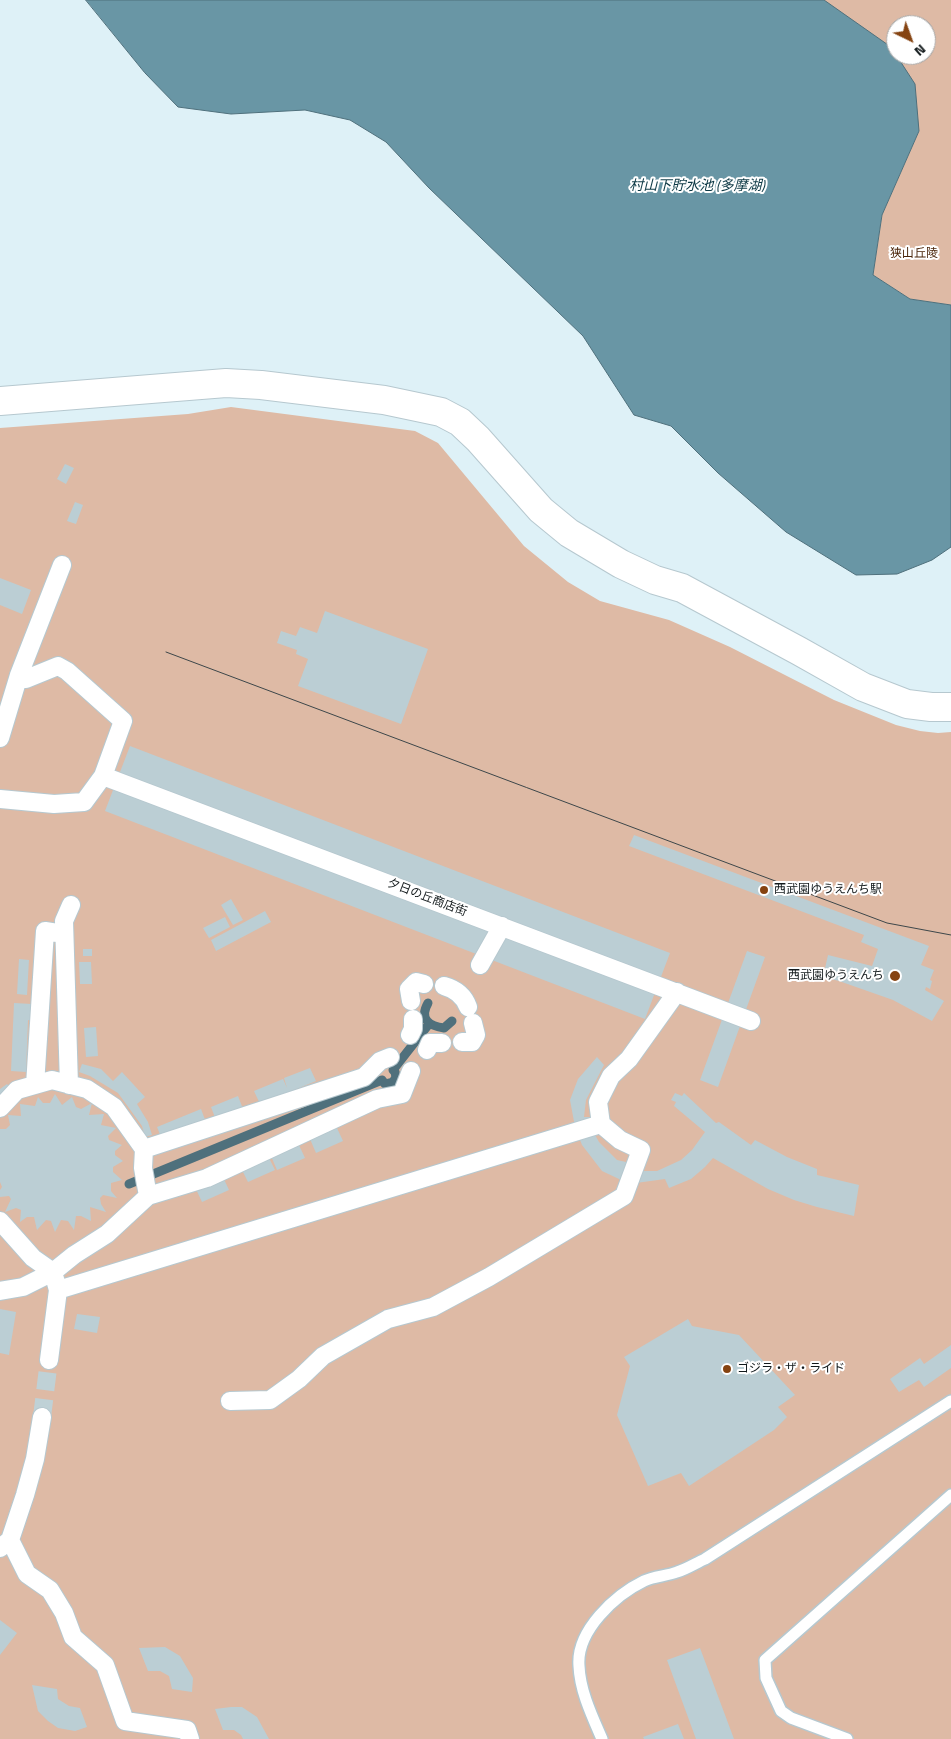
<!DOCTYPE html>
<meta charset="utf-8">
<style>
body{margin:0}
#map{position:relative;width:951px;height:1739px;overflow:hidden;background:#def1f7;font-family:"Titillium Web",sans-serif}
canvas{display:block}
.north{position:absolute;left:886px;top:15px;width:50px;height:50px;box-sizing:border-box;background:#fff;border:1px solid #a0a3a4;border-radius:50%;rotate:138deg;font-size:14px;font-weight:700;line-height:20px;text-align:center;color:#12191b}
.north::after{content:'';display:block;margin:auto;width:18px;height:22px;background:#854311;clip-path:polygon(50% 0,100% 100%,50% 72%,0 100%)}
</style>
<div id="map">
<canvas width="951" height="1739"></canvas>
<div class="north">N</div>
</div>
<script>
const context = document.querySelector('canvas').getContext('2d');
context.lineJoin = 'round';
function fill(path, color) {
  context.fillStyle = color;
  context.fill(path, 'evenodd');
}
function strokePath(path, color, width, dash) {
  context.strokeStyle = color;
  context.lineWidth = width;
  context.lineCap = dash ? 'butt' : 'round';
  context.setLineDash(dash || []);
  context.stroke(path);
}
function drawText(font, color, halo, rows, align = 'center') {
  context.font = font + ' "Titillium Web","Noto Sans JP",sans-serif';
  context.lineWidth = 4;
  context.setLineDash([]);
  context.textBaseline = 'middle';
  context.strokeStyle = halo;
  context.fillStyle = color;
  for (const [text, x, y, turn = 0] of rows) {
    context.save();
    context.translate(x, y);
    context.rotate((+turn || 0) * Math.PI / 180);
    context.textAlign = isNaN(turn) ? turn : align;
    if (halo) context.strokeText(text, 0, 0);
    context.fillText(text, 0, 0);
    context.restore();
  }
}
const green = new Path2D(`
 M824 0H951V305L910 299 873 275 882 215 919 131ZM896 25H926V55H896Z
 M231 407 415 431 438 443 524 546 568 582 600 601 669 620 730 647 834 700 896 725 920 731 938 733 951 732V1739H0V428L188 414Z`);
const water = new Path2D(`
 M86 0H824L891 47 915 84 919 131 882 215 873 275 910 299 951 305V547L932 560 897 574 856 575 786 532 718 473 671 426 634 415 583 336 429 188 386 142 350 120 305 110 231 114 178 107 145 73Z`);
const stream = new Path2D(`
 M428 1003C419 1019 429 1026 444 1028L452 1021
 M393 1070 429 1024
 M382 1080 385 1084 393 1082 396 1077 395 1072 393 1070
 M129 1184 382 1080`);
const building = new Path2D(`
 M65 464 74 468 66 484 57 479Z
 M75 502 83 505 76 524 67 521Z
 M0 578 31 590 22 614 0 605Z
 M325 611 428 649 401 724 298 686 308 659 296 654 297 650 277 643 281 631 296 636 300 627 317 633Z
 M130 746 670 953 645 1019 105 811Z
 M634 835 929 946 921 965 934 970 930 980 932 981 930 989 926 987 925 990 944 1001 932 1021 893 1000 839 981 823 977 828 955 872 966 878 949 861 942 864 935 629 846Z
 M231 899 243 920 233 925 221 905Z
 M265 911 271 922 216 951 211 940Z
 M225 917 230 927 209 938 203 928Z
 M83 949H92V956H83Z
 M747 951 765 957 718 1087 700 1080Z
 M19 959 29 960 27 995 17 994Z
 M79 962H91L92 984H80Z
 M14 1003 32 1004V1021L28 1020 26 1072 11 1071Z
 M96 1027 98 1056 86 1057 84 1028Z
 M597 1057 604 1065 586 1100 584 1117H592L594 1133 599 1142 617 1160 640 1165 639 1171H657L681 1160 692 1150 705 1132 674 1106 676 1102 671 1100 675 1093 682 1096 684 1093 716 1123 719 1122 751 1145 755 1140 787 1157 817 1169V1175L859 1185 854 1216 817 1207 794 1200 768 1189 713 1158 705 1167 691 1179 669 1188 665 1179 636 1183 619 1179 602 1171 582 1145 575 1127 570 1100 578 1079Z
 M82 1064 101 1069 113 1081 122 1072 145 1097 137 1104 148 1122 152 1135 145 1137 142 1126 118 1093 90 1076 79 1072Z
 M310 1068 316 1081 260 1104 254 1091 283 1079 287 1088 284 1078Z
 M7 1084 11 1089 0 1098V1089Z
 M55 1094 62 1105 72 1097 76 1107 81 1109 92 1103 89 1115 104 1114 101 1125 116 1128 108 1136 109 1140 122 1145 115 1151V1155L123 1161 113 1167V1172L122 1180 111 1183V1191L117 1198 103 1195 100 1198 101 1204 106 1212 90 1207 91 1221 81 1216H76L74 1230 68 1221 61 1220 55 1232 51 1221 46 1220 37 1230 34 1217H27L20 1222 21 1210 16 1208 5 1212 11 1199 9 1196 0 1197V1190L2 1187 0 1182V1129H6L10 1125 8 1115 21 1116 20 1104 35 1106 38 1097 43 1103H50Z
 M238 1096 243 1109 216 1120 211 1107Z
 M201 1109 207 1125 163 1142 157 1127Z
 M337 1128 343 1141 316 1153 310 1139Z
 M298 1143 305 1158 277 1170 271 1156Z
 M268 1156 275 1170 248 1182 241 1168Z
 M222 1175 229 1190 202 1202 195 1187Z
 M0 1309 16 1312 9 1355 0 1353Z
 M77 1314 100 1317 97 1333 74 1329Z
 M688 1319 692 1326 739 1335 795 1395 778 1407 787 1417 774 1430 689 1486 681 1473 648 1486 617 1415 630 1366 624 1357Z
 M951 1345V1368L924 1387 919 1380 899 1392 890 1379 920 1358 924 1364Z
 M0 1620 17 1633 0 1655Z
 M165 1647 180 1656 193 1678 192 1692 172 1689 169 1676 160 1671H148L139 1648Z
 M700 1648 734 1739H696L667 1660Z
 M32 1685 57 1689 58 1699 69 1706 80 1708 87 1727 75 1731 58 1728 48 1721 38 1711Z
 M231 1707H242L257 1717 269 1739H243L241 1735 234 1730H223L215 1709Z
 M678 1724 684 1739H644L643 1737Z`);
const pedestrianTunnel = new Path2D(`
 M42 1417 49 1360`);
const service = new Path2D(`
 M602 1739C592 1716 580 1691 579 1666 576 1631 615 1595 644 1581 654 1576 667 1576 677 1572 687 1569 696 1563 705 1559L951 1401
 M847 1739 791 1718 781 1711 766 1678 765 1660 951 1495`);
const pedestrian = new Path2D(`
 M0 738 19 675 62 565
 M103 776 751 1021
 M0 799 54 804 84 802 103 776 123 721 67 671 58 666 26 679 19 675
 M480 965 502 926
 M444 986C455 989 464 996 468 1007
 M411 1001 409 989 416 982 424 984
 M410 1035 413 1029V1019
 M462 1042H472L476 1035 473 1023
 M427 1050 430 1043H442
 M35 1085 45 931 64 934
 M69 1085 64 921 71 905
 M0 1108 17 1090 52 1080 87 1089 114 1107 144 1149 143 1168 148 1196 107 1234 74 1255 53 1272 33 1258 0 1221
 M144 1149 364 1077 380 1061 390 1057
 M148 1196 207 1178 377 1099 402 1094 411 1071
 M58 1290 601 1124
 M0 1291 23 1287 53 1272 58 1290 49 1360
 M230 1401 270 1400 299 1379 323 1356 388 1319 433 1307 489 1277 624 1196 641 1150 620 1140 601 1124 598 1102 611 1076 629 1059 677 992
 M10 1540 27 1574 50 1590 64 1613 73 1637 105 1665 125 1721 187 1730 190 1739
 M0 1548 10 1540 25 1495 35 1459 42 1417`);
const tertiary = new Path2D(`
 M0 401 226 383 261 385 384 400 441 412 460 422 478 439 541 510 569 533 621 564 655 580 682 588 799 651 863 687 907 704 931 707H951`);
const tram = new Path2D(`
 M166 652 887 923 951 935`);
const markers = [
 [764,890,5,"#854311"],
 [895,976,6,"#854311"],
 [727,1369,5,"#854311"]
];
const parkNames = [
 ["狭山丘陵",914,254]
];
const poiNames = [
 ["西武園ゆうえんち駅",774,890],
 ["西武園ゆうえんち",884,976,"right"],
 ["ゴジラ・ザ・ライド",737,1369]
];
const streetNames = [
 ["夕日の丘商店街",427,898,21]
];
const waterNames = [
 ["村山下貯水池 (多摩湖)",697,187]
];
fill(green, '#debaa5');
fill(water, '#6996a5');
strokePath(water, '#4f707c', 1);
strokePath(stream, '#4f707c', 9);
fill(building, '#bbced4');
strokePath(pedestrianTunnel, '#bfd1d6', 18, [18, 9]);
strokePath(service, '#b6c8cf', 14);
strokePath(pedestrian, '#b6c8cf', 20);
strokePath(tertiary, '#b6c8cf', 30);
strokePath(service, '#fff', 11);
strokePath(pedestrian, '#fff', 18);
strokePath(tertiary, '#fff', 28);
strokePath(tram, '#3d474a', 1);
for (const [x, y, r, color] of markers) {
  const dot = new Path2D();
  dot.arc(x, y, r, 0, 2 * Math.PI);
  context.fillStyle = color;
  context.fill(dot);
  strokePath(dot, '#fff', 2);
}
drawText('12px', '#492409', '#fff', parkNames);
drawText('12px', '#12191b', '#fff', poiNames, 'left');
drawText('12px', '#12191b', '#fff', streetNames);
drawText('italic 14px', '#0d3945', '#fff', waterNames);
</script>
